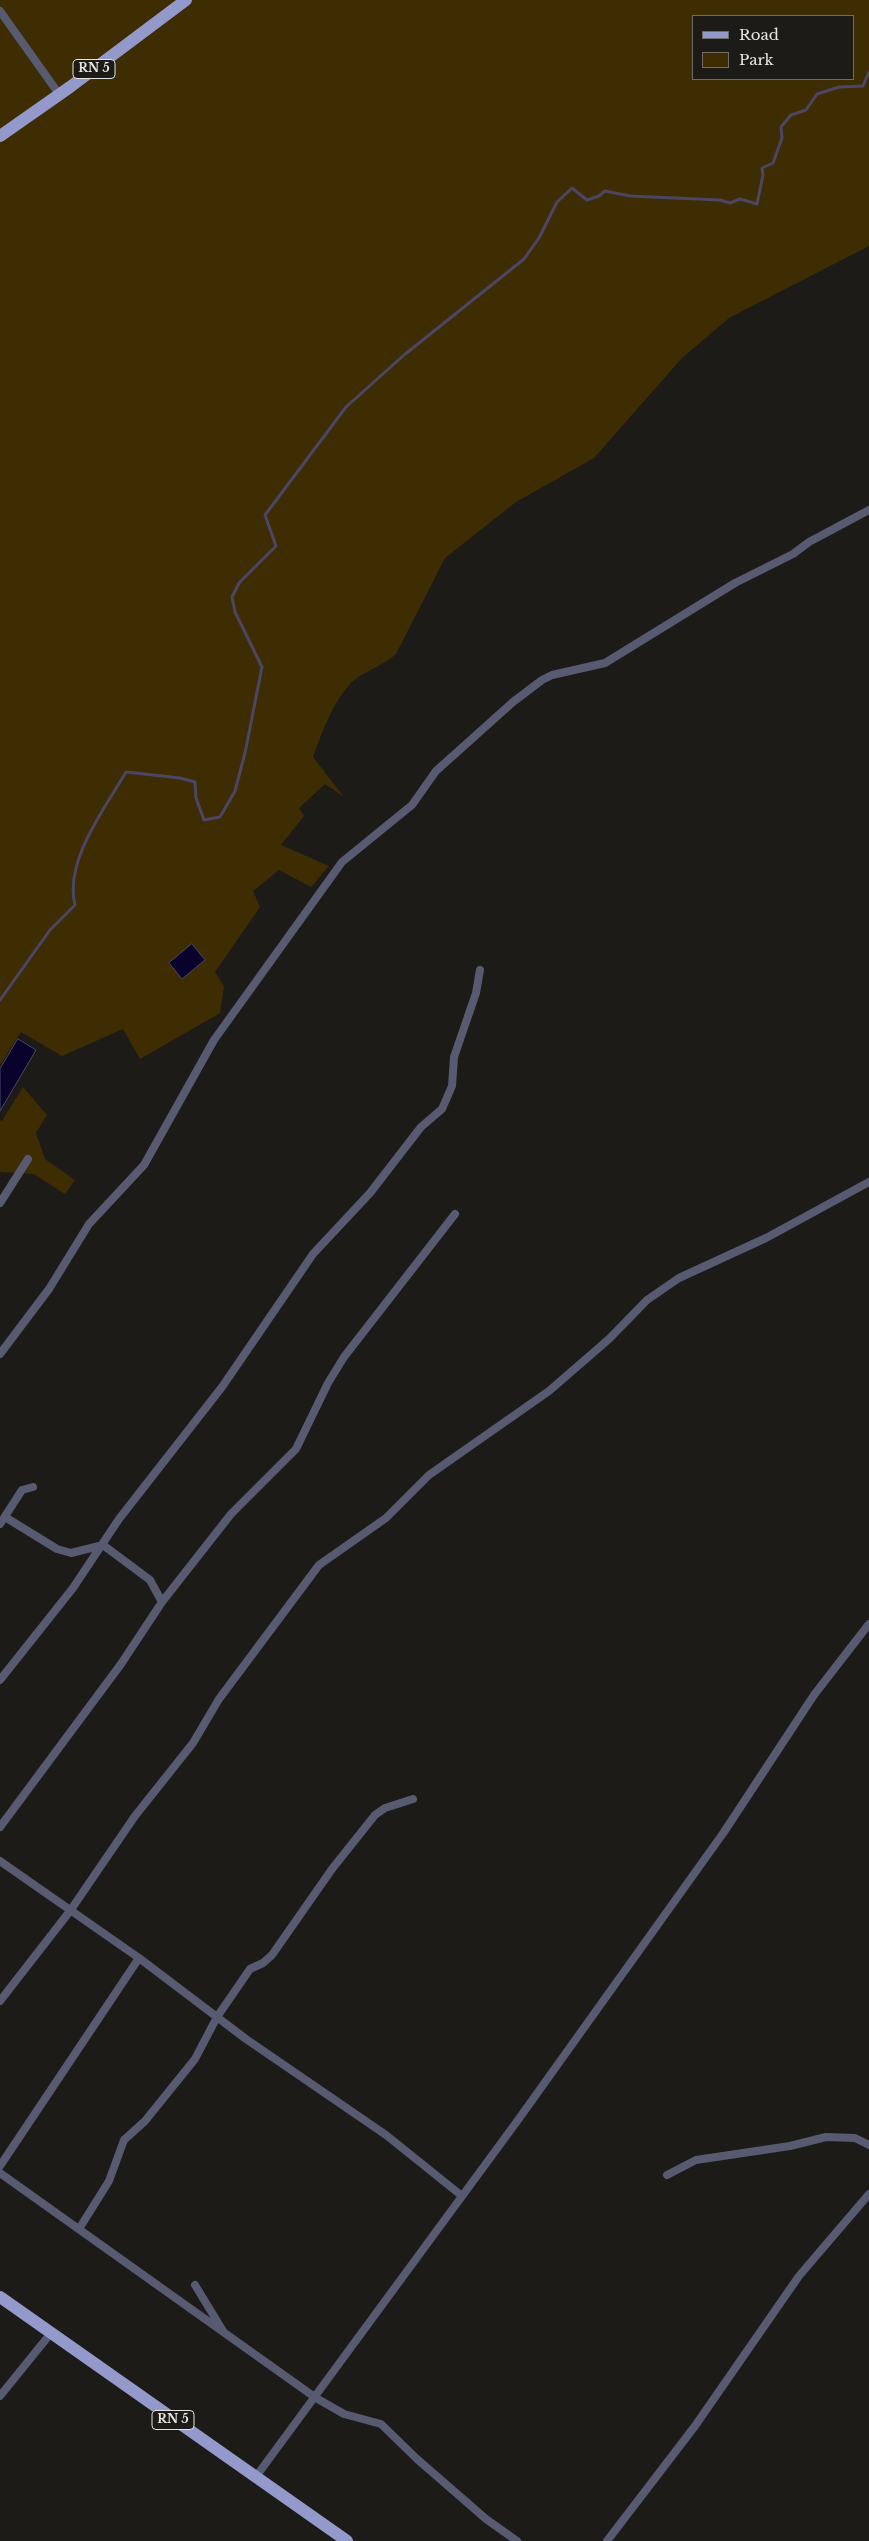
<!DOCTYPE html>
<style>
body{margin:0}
#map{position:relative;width:869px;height:2541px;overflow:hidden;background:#1d1b17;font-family:"Libre Baskerville",serif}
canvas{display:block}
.legend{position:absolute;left:692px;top:15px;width:162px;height:65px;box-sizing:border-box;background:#1d1b17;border:1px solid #6e6c69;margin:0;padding:6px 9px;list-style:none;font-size:15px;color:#e7e5e3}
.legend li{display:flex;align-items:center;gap:10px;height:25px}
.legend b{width:25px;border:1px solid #6e6c69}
</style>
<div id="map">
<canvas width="869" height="2541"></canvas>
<ul class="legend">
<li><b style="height:6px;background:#9399ca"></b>Road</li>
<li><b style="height:14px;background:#3e2d03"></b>Park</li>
</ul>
</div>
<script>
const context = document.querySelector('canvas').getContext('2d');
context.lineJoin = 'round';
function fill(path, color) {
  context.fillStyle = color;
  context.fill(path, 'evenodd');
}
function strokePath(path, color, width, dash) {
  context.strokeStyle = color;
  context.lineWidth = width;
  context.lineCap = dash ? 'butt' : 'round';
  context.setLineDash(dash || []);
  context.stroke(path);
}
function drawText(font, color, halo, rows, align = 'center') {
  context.font = font + ' "Libre Baskerville",serif';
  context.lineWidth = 5;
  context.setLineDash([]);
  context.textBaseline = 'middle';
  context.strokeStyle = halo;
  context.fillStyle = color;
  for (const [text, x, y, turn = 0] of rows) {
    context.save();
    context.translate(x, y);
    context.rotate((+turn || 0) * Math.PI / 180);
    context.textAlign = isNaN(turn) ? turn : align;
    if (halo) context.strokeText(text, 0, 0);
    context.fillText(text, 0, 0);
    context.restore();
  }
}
const green = new Path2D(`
 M0 0H869V246L729 318 682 358 594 458 516 502 445 558 396 654C383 666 360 673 350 684 332 704 322 732 313 757L344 797 325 784 299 808 304 816 281 845 329 866 311 887 279 870 253 891 260 907 215 972 224 986 220 1013 140 1059 123 1029 62 1056 21 1032 0 1065ZM693 16H853V79H693Z
 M23 1087 47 1115 36 1133 45 1159 75 1180 65 1194 34 1174 0 1172V1120L2 1121Z`);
const water = new Path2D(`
 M192 944 205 960 182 979 169 963Z
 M18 1039 36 1050 0 1111V1069Z`);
const stream = new Path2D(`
 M0 1000 50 930 75 905C64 861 105 808 126 772L180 778 195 782 196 798 204 820 220 817 235 791 245 753 262 667 235 612 232 597 239 583 276 546 265 515 346 407 404 355 524 259 539 238 557 202 572 188 587 200 599 196 605 191 630 196 720 200 730 203 740 199 757 204 763 175 762 168 773 163 782 138 781 127 791 115 806 110 817 94 839 87 863 86 869 72`);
const minor = new Path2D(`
 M0 11 59 94
 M0 1203 28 1159
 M0 1354 49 1289 89 1224 144 1165 214 1040 342 862 412 805 436 771 513 702 542 680 552 675 605 663 735 583 793 554 809 542 869 510
 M5 1517 57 1549 71 1553 103 1545
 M0 1524 22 1490 33 1487
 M103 1545 150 1580 162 1602
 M0 1680 73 1588 119 1519 222 1387 313 1254 370 1193 421 1127 442 1109 452 1086 454 1057 476 993 480 970
 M0 1827 121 1664 162 1602 231 1514 296 1449 328 1383 344 1357 455 1214
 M0 1861 139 1958 246 2039 386 2135 462 2196
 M0 2001 70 1911 135 1816 193 1743 219 1699 319 1565 386 1518 429 1475 549 1391 609 1339 647 1300 679 1278 766 1238 869 1182
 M0 2166 139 1958
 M0 2173 316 2398 344 2414 381 2424 417 2459 486 2519 517 2541
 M667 2175 696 2160 790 2146 826 2137 855 2138 869 2145
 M79 2229 109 2181 124 2140 145 2121 195 2059 217 2017 250 1969 263 1963 272 1955 332 1869 375 1815 385 1808 413 1799
 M195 2285 223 2331
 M0 2396 51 2333
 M255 2478 518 2120 724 1832 814 1695 869 1624
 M607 2541 695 2426 799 2276 869 2194`);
const primary = new Path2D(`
 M0 136 70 87 186 0
 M0 2297 347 2541`);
const shields = [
 [94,69,42],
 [173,2420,42]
];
const shieldNames = [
 ["RN 5",94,69],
 ["RN 5",173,2420]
];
fill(green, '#3e2d03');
fill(water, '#08022d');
strokePath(water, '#4b4664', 1);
strokePath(stream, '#4b4664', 3);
strokePath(minor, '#575a71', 8);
strokePath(primary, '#9399ca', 12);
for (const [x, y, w] of shields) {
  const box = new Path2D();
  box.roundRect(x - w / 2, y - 9.5, w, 19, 4);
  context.fillStyle = '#1d1b17';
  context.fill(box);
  strokePath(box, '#e7e5e3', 1);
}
drawText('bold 12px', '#e7e5e3', null, shieldNames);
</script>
